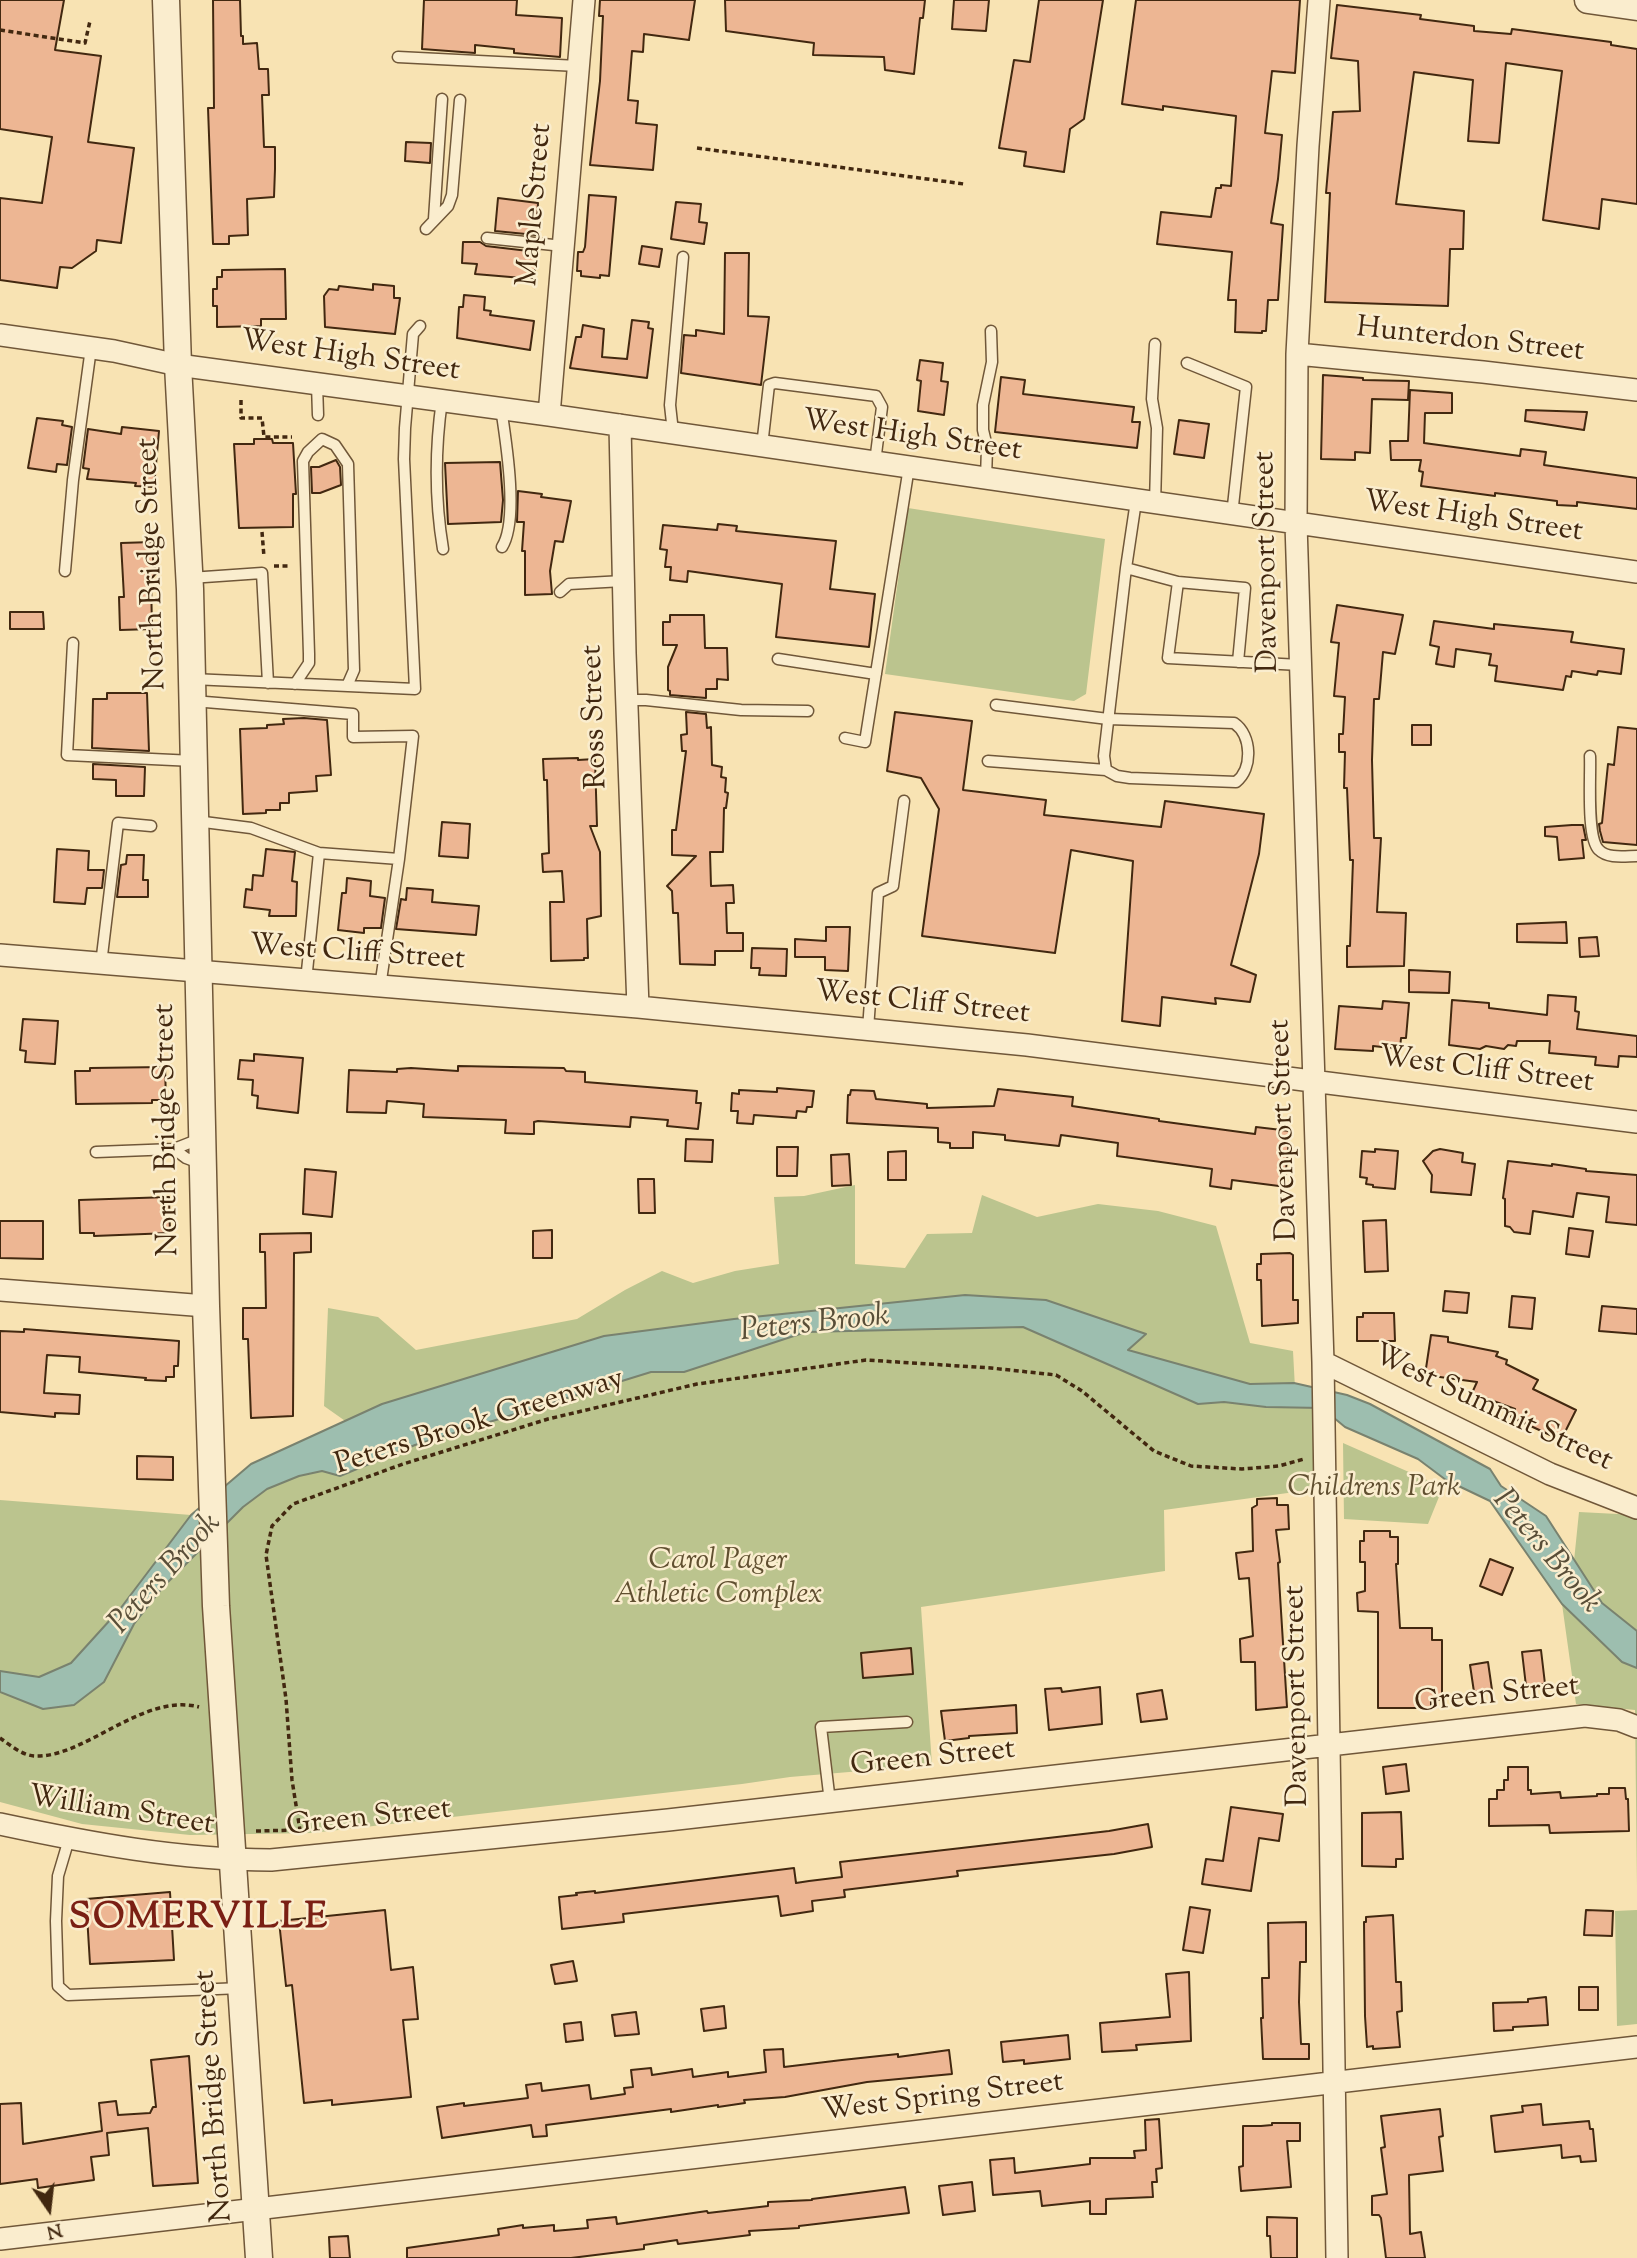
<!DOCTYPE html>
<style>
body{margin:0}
#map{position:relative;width:1637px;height:2258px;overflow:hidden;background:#f8e3b3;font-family:"Sorts Mill Goudy",serif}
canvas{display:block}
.north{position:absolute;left:14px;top:2174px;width:70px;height:70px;-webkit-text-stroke:5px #faedce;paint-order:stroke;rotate:166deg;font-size:19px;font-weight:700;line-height:28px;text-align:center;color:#422810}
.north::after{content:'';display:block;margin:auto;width:24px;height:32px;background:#422810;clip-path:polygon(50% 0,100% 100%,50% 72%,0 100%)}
</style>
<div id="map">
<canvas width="1637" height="2258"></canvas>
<div class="north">N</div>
</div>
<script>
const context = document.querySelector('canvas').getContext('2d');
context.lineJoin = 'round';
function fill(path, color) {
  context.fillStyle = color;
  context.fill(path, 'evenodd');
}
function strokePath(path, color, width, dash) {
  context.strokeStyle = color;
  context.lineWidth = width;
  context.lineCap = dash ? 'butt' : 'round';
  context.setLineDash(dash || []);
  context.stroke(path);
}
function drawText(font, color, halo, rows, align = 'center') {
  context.font = font + ' "Sorts Mill Goudy",serif';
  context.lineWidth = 5;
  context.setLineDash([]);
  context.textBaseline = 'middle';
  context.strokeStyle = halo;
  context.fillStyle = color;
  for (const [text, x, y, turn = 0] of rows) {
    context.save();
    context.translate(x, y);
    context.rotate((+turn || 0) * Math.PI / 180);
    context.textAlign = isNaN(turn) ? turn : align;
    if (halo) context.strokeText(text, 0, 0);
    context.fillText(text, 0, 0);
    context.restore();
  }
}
const green = new Path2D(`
 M908 508 1105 539 1086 694 1074 701 885 674Z
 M855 1185V1264L905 1268 927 1234 972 1233 982 1195 1037 1217 1098 1204 1158 1211 1216 1226 1250 1343 1293 1351 1296 1407 1322 1408 1324 1488 1164 1510 1165 1571 921 1607 932 1765 790 1777 742 1784 312 1833 190 1835 82 1824 0 1802V1692L43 1709 104 1682 134 1624 163 1587 243 1507 267 1489 299 1476 322 1471 340 1476 392 1454 324 1406 328 1308 378 1317 416 1350 577 1319 625 1290 662 1271 693 1283 735 1271 779 1264 774 1197 804 1196Z
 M1343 1443 1443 1487 1428 1524 1344 1519Z
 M0 1500 191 1515 120 1609 71 1663 39 1677 0 1671Z
 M1579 1512 1637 1515V1886L1635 1710 1576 1704 1562 1604 1574 1561Z
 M1637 1910V2024L1617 2026 1615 1911Z`);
const water = new Path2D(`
 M965 1295 1046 1300 1146 1334 1128 1350 1250 1384 1294 1383 1347 1395 1370 1404 1490 1469 1501 1486 1546 1516 1602 1603 1637 1631V1668L1622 1662 1562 1604 1490 1501 1446 1480 1418 1459 1345 1427 1322 1408 1266 1407 1224 1402 1198 1404 1023 1327 806 1332 684 1372H651L415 1445 340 1476 322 1471 299 1476 267 1489 243 1507 163 1587 134 1624 104 1682 74 1705 43 1709 0 1692V1671L39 1677 71 1663 120 1609 191 1515 251 1464 382 1404 604 1336 734 1319Z`);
const building = new Path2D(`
 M0 0H64L55 50 101 56 88 142 134 148 121 243 97 240 96 251 72 268 60 267 57 288 0 280V198L42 203 52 137 0 129Z
 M213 0H240L241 36H243V44L257 43 259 69H268L269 95H262L264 147H275V169L274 197 247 199 248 235 229 236V244H213L208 108H214Z
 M424 0H517L516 15 562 18 560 57 514 53V49L475 45V53L422 49Z
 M600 0H695L689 40 644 34 643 52 632 51 628 100 638 101 636 123 657 125 653 170 590 165 600 81 603 16H599Z
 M725 0H925L923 18H920L914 74 885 70 884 57 813 55 814 43 726 31Z
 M954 0H989L986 31 952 29Z
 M1039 0H1103L1084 119 1070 129 1064 172 1024 166 1026 152 999 148 1014 60 1030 62Z
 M1136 0H1300L1295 73 1272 71 1265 133 1282 135 1278 179 1271 223 1283 225 1278 300H1268L1266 331H1262V333L1235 332 1236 300H1228L1232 252 1157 244 1161 212 1211 217 1216 188H1221V185L1231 186 1236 116 1163 106V110L1122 104Z
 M1337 5 1421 15 1420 19 1474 26V31L1511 34 1512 29 1611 42V45L1637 49V204L1602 199 1599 229 1543 220 1562 71 1506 63 1499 143 1468 141 1473 80 1414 72 1396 204 1464 211 1463 249H1450L1448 306 1325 302 1330 193H1326L1333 112 1360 111 1358 61 1331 58Z
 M406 142 431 143 430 163 405 161Z
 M589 195 616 197 609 276 600 275V278L581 276V271H577L578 252H583L585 247Z
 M498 198 538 203 536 235 495 231Z
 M676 202 701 204 699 222 707 223 704 244 671 239Z
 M463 242H480L486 246 537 252 534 279 475 274 477 264 462 263Z
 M642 246 662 249 659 267 639 264Z
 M725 253H749L748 316 769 317 761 385 681 373 684 335 696 336V330L724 334Z
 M285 269 286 319H261V326L217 327V306H213V289H217V277H222V270Z
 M373 284 394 286V298H400L395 334 325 327 324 296 329 289 338 290 339 286 373 290Z
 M464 295 485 297 484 310 491 311 490 315 534 321 530 350 457 338 459 307H463Z
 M632 320 649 322 648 328 653 329 647 378 570 368 576 337H581L583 325 604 329 602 357 627 359Z
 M920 360 943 363 941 381 948 382 944 415 918 411 921 381 917 380Z
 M1323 375 1363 378V380L1409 381 1408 400 1372 399 1370 453 1355 452V460L1321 459Z
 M1001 377 1025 380 1023 394 1134 407 1132 422H1140L1137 448 995 432Z
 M1410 390 1452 393V413H1425L1424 443 1520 456 1521 449 1546 452 1544 465 1637 478V509L1577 502V506L1557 505V501L1495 493V496L1421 486 1423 472 1419 471 1421 460H1391L1390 441H1408Z
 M1526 410 1587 412 1584 430 1525 421Z
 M37 418 63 421 62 425 72 427 67 465 57 464 56 472 28 468Z
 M1179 420 1209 424 1204 458 1174 454Z
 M122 427 159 431 154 487 135 486 136 483 87 479 89 469 83 468 88 429 121 434Z
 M254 439H272L273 443H293L296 494H293V527L239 528 234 444H254Z
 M336 460 340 467 341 485 320 493H312L311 467H319Z
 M500 462 503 500 501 522 448 524 445 463Z
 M518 491 542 494 541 497 571 501 563 542 555 541 550 571 552 594 525 595V551H522L524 522H517Z
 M718 524 737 526 736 531 836 541 830 589 875 594 869 647 776 637 782 584 688 571 687 582 670 580 671 567H665L667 550 660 549 663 525 717 530Z
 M153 542V566L158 571 151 579 152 629 120 630 119 597H124L121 543Z
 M1337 605 1403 615 1395 654 1383 652 1379 699H1374L1372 760 1374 838H1381L1377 912 1406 913 1404 966 1347 967V946H1350L1353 860H1350L1347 788H1344L1345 752H1339V734H1343L1345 697 1334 696 1339 643 1331 642Z
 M10 612H43L44 629H10Z
 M670 615H704L705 648H727L728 680 717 679V689H706V698L670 695V691L668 690V667L677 645H663V622H670Z
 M1434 621 1494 629V624L1573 632 1571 642 1624 649 1621 674 1598 671 1597 675 1572 671 1571 677 1566 676 1563 690 1495 681 1497 666 1489 665 1491 654 1456 649 1454 667 1436 664 1439 647 1430 645Z
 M107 693H147L149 751 92 748 93 699H107Z
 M686 712 706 714 707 728 711 727 712 765 722 767 721 777 726 778 725 792 728 793 726 808H724L723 852H710L711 886 733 885 734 903H726L727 933H743V951H715V965L680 964 678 913H673L672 891 667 886 696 856 672 855V830H676L686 751H682L681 735 687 734Z
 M895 712 972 721 963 790 1046 800 1044 815 1161 827 1165 801 1264 814 1259 854 1231 965 1256 975 1250 1002 1215 998 1216 1004 1162 997 1160 1026 1122 1021 1133 861 1071 850 1055 953 922 936 939 809 921 778 887 771Z
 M304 718 327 720 331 775 316 776 317 791 289 793V803H280V810H266V813L243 814 240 729 267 728V725L284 724 283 719Z
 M1412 725H1431V745H1412Z
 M1618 727 1637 729V845L1603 842 1600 831 1599 824 1602 823 1608 764 1614 765Z
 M578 758V760L595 759 597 826H590L600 852 601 916 587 919 588 958H584V960L551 961 550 902H564L562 871 543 872 542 854 549 853 547 780H544L543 759Z
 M93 764 145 767 144 796H116V780L93 779Z
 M442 822 470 824 468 858 439 856Z
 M1572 825H1583L1586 840H1582L1584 858 1559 860 1557 837 1545 836V827Z
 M57 849 89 851 88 870H104L102 888H87L85 904 54 902Z
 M266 849 295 852 292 881 297 882 296 916H269L270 910 244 907 246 889 252 890 253 875 263 876Z
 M127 855H144L143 880H148V897H117L121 865 126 864Z
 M347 878 371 881 370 896 385 898 381 928H364V933L338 930 342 893H346Z
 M407 888 433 890 432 902 479 906 476 935 396 929 401 899 406 900Z
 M1566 922 1567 943 1517 942V924Z
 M826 927H850L848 971 825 970V957H795V939L826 941Z
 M1597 937 1599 956 1580 957 1579 938Z
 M752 948 787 949 786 976 759 975 760 968H751Z
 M1409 970 1450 972 1449 993 1409 992Z
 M1548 995 1576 997 1575 1011 1579 1012 1577 1029 1637 1036V1057L1619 1056 1618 1067 1595 1065 1596 1057 1549 1053 1550 1041H1517L1516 1046 1508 1045 1504 1049 1486 1046 1480 1049 1449 1045 1452 1000 1489 1003V1008L1547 1015Z
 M1383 1001 1409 1003 1406 1038H1401L1400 1049 1373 1046V1051L1335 1049 1339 1006 1382 1009Z
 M23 1019 58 1021 55 1064 25 1062 26 1051 20 1050Z
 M254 1054 303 1058 298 1113 257 1108 258 1096 252 1095 253 1080 238 1079 240 1060 254 1061Z
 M458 1066 564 1068 566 1071 585 1072V1082L697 1091 696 1103H701L698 1129 667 1126 668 1120 631 1117 630 1127 538 1121 534 1122V1134H530L505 1133 506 1120 423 1117 424 1104 387 1101 386 1113 347 1112 349 1070 397 1072V1069L411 1068 458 1071Z
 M165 1067 166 1100H152V1103L76 1104 75 1071H90V1068Z
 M777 1088 814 1091 812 1107H807L806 1112 797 1111 796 1118 754 1115 753 1124 737 1123 738 1111H731L732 1093 739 1094V1090L777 1092Z
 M998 1089 1073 1097 1072 1106 1159 1119V1121L1255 1134 1256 1127 1290 1131 1285 1179 1280 1178 1279 1186 1232 1180 1231 1189 1210 1186 1212 1169 1117 1156 1118 1143 1061 1135 1059 1146 1005 1140V1135L973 1132V1148H950V1143L938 1142V1128L847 1123 848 1095H850L851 1090 874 1091 876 1099 927 1104V1108L994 1106Z
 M686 1139 713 1140 712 1162 685 1161Z
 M777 1147H798L797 1176H777Z
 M1375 1149 1398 1151 1395 1189 1373 1187V1185L1366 1184 1367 1178 1360 1177 1362 1151 1375 1152Z
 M1440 1149 1463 1153 1462 1162 1475 1164 1471 1195 1431 1192 1432 1175 1423 1161 1433 1151Z
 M906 1151V1180H888V1152Z
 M849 1154 851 1185 832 1186 831 1155Z
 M1508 1161 1552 1166V1164L1586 1169V1171L1637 1175V1225L1606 1222 1609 1197 1577 1193 1573 1217 1533 1211 1530 1234 1514 1232 1510 1227 1505 1226V1199L1503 1198Z
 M305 1169 336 1172 332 1217 303 1214Z
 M638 1179H654L655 1213H639Z
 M169 1197 170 1233 94 1236V1233H80L79 1200Z
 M1386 1220 1388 1271 1365 1272 1363 1221Z
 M0 1221H43V1259L0 1258Z
 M1569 1228 1593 1231 1589 1257 1566 1254Z
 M552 1230V1258H533V1231Z
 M311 1233V1252L294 1253 293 1416 251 1418 248 1339H243V1308H266L265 1252H260V1234Z
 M1290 1253 1293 1255V1300H1298V1323L1262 1326 1261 1280H1257V1264H1261V1254Z
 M1445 1291 1469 1293 1467 1313 1443 1311Z
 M1512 1296 1535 1298 1532 1329 1509 1327Z
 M1602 1306 1637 1309V1334L1599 1331Z
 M1363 1313H1394L1395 1341H1357V1317H1363Z
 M24 1329 179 1341 178 1366H174V1377H166V1381L145 1380 146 1378 79 1372 80 1357 47 1355 44 1393 80 1395 79 1414 55 1413V1417L0 1412V1331L24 1332Z
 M1431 1335 1448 1337V1342L1498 1352 1496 1356 1507 1360 1506 1364 1538 1380 1533 1389 1576 1410 1561 1440 1511 1417 1515 1409 1472 1393 1477 1382 1425 1375Z
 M137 1456 173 1457V1480L137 1479Z
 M1277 1498V1505H1288L1289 1529 1276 1530 1280 1562 1278 1563 1287 1707 1256 1710 1255 1662H1241L1240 1641V1639L1253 1636 1249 1578 1239 1579 1236 1553 1253 1551 1252 1508 1257 1505V1499Z
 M1364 1531H1390V1537H1398V1564H1396L1400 1628H1432V1640H1442V1700H1431V1708H1378V1612L1358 1611 1357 1593 1365 1591V1562H1360V1541H1364Z
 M1490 1559 1513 1568 1502 1595 1480 1586Z
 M911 1648 913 1674 863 1678 861 1653Z
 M1541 1650 1545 1684 1526 1686 1522 1652Z
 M1488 1662 1492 1690 1474 1692 1470 1665Z
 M1100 1687 1102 1724 1049 1730 1045 1689 1061 1688 1062 1692Z
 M1162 1690 1167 1719 1141 1722 1137 1694Z
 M1016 1705 1017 1733 969 1736V1738L945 1741 941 1711Z
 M1406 1764 1409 1791 1386 1794 1383 1767Z
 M1508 1767H1528V1790H1531V1794L1560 1792 1561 1798 1597 1796V1794H1609V1788H1625L1626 1799H1628L1629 1831 1550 1833 1549 1825 1489 1826V1799H1497V1790H1504V1780H1508Z
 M1231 1807 1283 1814 1279 1841 1259 1838 1251 1891 1202 1884 1206 1859 1223 1861Z
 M1401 1812 1403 1859H1396V1867L1362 1866V1813Z
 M1148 1824 1152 1847 1114 1854 957 1871 958 1876 844 1890 845 1897 812 1901 813 1911 781 1916 778 1896 623 1914 624 1922 562 1929 559 1897 577 1895 576 1893 595 1891V1893L794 1868 796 1883 809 1881 842 1877 840 1862 1109 1831Z
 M170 1892 174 1960 90 1964 86 1899Z
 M1190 1907 1210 1910 1203 1953 1183 1950Z
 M385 1910 391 1970 413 1967 418 2019 403 2020 411 2097 332 2105V2100L304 2103 292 1985 286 1986 279 1921Z
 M1586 1910 1613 1911 1612 1936 1584 1935Z
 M1393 1915 1396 1982H1401L1402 2011 1397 2012 1400 2047 1373 2049V2046L1367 2047 1365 2016 1364 1922H1366V1917Z
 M1306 1922V1962H1300L1299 2002 1301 2044H1309V2059H1263L1261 2018H1263L1262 1978H1269L1268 1923Z
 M573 1961 577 1981 555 1984 551 1965Z
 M1189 1972 1191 2041 1136 2045 1137 2050 1102 2052 1100 2023 1170 2017 1166 1974Z
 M1579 1987H1598V2010H1579Z
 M1546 1997 1548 2025 1513 2027V2030L1494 2031 1493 2003 1528 2002V1999Z
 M724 2006 726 2028 704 2031 701 2009Z
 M636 2012 639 2034 615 2036 612 2015Z
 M581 2022 583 2040 566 2042 564 2024Z
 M1068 2035 1070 2059 1024 2064V2060L1003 2062 1001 2042Z
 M783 2049 784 2067 842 2060 898 2054V2057L949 2050 952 2074 867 2082 785 2097 744 2100 745 2103 718 2107V2105L671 2112V2109L546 2125 547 2136 533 2137 531 2125 442 2138 437 2107 464 2103V2106L528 2098 526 2085 541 2083 542 2091 589 2085 591 2099 625 2094 624 2088 633 2087 631 2070 651 2068 652 2075 692 2069 693 2077 728 2072V2077L766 2072 764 2050Z
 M189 2056 198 2183 153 2186 148 2128 107 2133 109 2155 91 2157 94 2180 38 2188 37 2179 0 2184V2104L21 2103 23 2144 102 2131 99 2103 116 2101 118 2115 150 2113 153 2107H156L151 2060Z
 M1541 2104 1543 2125 1589 2121 1590 2129H1593L1596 2161 1581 2162 1580 2156 1562 2158 1561 2145 1495 2152 1491 2116 1523 2112 1522 2106Z
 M1440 2109 1443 2136 1439 2137 1443 2171 1409 2175 1410 2234 1421 2232 1425 2258H1386L1381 2218 1379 2215H1372V2196L1387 2194 1381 2148 1385 2147 1381 2116Z
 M1159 2119 1162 2168 1156 2169 1157 2182H1152L1153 2197 1106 2199V2214H1090V2201L1042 2206 1040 2191 993 2195 990 2160 1014 2158 1015 2173 1090 2164V2158H1135L1134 2151 1146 2150 1145 2120Z
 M1272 2123H1300V2141H1287L1291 2187 1241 2191 1239 2167 1243 2166V2126H1261L1272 2125Z
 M972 2182 975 2211 943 2215 939 2186Z
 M905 2187 909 2213 799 2226V2228L749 2231 750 2235 678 2244 677 2240 644 2245V2249L571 2258H407V2248L499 2235 498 2229 523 2225V2228L554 2225V2231L588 2228 587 2220 616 2217 617 2224 707 2211 708 2213 768 2206V2202L812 2200V2199Z
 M1267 2217 1297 2218V2258H1271L1270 2236H1267Z
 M348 2236 350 2258H330L329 2237Z`);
const path = new Path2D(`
 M0 30 85 43 90 21
 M697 148 964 184
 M241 400V418H262L264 437H292
 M262 532 264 557
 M274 566H290
 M0 1738C10 1745 22 1755 34 1756 84 1759 143 1692 199 1707
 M256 1831 300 1830 292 1780 286 1699 266 1555 272 1526 293 1504 403 1464 548 1419 697 1384 866 1360 991 1368 1056 1375 1082 1391 1154 1451 1191 1466 1242 1469 1279 1466 1304 1459`);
const service = new Path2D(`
 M398 57 578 66
 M434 219 442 99
 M426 229 448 206 452 195 460 100
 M487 238 563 246
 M1187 363 1246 387 1232 515
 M317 384 318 415
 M442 400C435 449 435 501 443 549
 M501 408C506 441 519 520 502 547
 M673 432 670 405 683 257
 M762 446 769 385 775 383 876 396 882 407 875 462
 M986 479 987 447 983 430V405L992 362 991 331
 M1155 504 1157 428 1152 399 1155 344
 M1126 568 1136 501
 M65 571 73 480 91 348
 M190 578 262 573 268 683
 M560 592 569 584 623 581
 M73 643 67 755 194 761
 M778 659 876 674
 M1238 662 1245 588 1178 582 1168 658 1300 665
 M192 679 415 689 404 459 405 428 413 334 420 326
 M295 684 309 663V654L303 461 308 452 322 439 335 445 348 464 354 670 347 686
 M626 700H646L741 710 808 711
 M193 701 353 714V737L413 736 399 859
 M845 738 865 742 909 467
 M1590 756C1591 775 1586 838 1599 850 1608 859 1625 856 1637 856
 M988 761 1106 770 1117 776 1130 778 1236 782C1253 769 1252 735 1234 723L1108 719 996 705
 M1106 770 1104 756 1126 568 1178 582
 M196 821 251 828 319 853 306 981
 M319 853 399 859 380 987
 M101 964 118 823 151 826
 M868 1029 878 893 893 886 904 801
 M202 1138 174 1149 186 1158 202 1164
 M96 1152 174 1149
 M830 1802 821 1727 907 1722
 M69 1839 58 1876 56 1921 58 1986 68 1995 242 1988`);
const minor = new Path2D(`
 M1319 0 1308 146 1297 354 1296 524 1323 1362 1337 2258
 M0 335 114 351 178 365 549 415 1637 572
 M1297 354 1483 372 1637 390
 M549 415 584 0
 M620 425 625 653 638 1007
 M0 955 638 1007 1027 1045 1637 1122
 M0 1290 206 1306
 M1323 1362 1550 1474 1637 1508
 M0 1824C89 1843 179 1860 271 1860L668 1820 1585 1716 1619 1720 1637 1727
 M0 2239 1637 2047`);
const tertiary = new Path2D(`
 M166 0 178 365 190 589 206 1306 216 1606 259 2258
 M1588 0 1637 7`);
const streetNames = [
 ["Maple Street",537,205,-85],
 ["Hunterdon Street",1470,342,6],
 ["West High Street",350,358,8],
 ["West High Street",912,438,8],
 ["West High Street",1473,519,8],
 ["Davenport Street",1269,562,-91],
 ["North Bridge Street",154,564,-92],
 ["Ross Street",597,717,-92],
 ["West Cliff Street",357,955,4],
 ["West Cliff Street",922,1005,6],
 ["West Cliff Street",1486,1072,7],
 ["North Bridge Street",169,1130,-91],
 ["Davenport Street",1286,1130,-92],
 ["West Summit Street",1492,1410,25],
 ["Peters Brook Greenway",480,1424,-17],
 ["Davenport Street",1299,1696,-91],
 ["Green Street",1497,1697,-6],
 ["Green Street",933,1760,-6],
 ["William Street",121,1813,9],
 ["Green Street",369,1820,-6],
 ["North Bridge Street",216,2096,-94],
 ["West Spring Street",943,2099,-7]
];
const parkNames = [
 ["Childrens Park",1374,1490],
 ["Carol Pager",718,1563],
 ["Athletic Complex",718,1597]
];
const waterNames = [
 ["Peters Brook",815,1326,-6],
 ["Peters Brook",1545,1553,50],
 ["Peters Brook",167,1575,-48]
];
const districtNames = [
 ["SOMERVILLE",199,1921]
];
fill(green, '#bbc48e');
fill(water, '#9dbeaf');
strokePath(water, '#79826f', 2);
fill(building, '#edb693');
strokePath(building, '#422810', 2);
strokePath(service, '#705739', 13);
strokePath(minor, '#705739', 24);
strokePath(tertiary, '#705739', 29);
strokePath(path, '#422810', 3.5, [5, 3.5]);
strokePath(service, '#faedce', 10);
strokePath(minor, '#faedce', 21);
strokePath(tertiary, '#faedce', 26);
drawText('30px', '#422810', '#faedce', streetNames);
drawText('italic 30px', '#604f30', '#faedce', parkNames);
drawText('italic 32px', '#594e38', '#faedce', waterNames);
context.letterSpacing = '2px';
drawText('bold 37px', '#7a1f14', '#faedce', districtNames);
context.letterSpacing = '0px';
</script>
